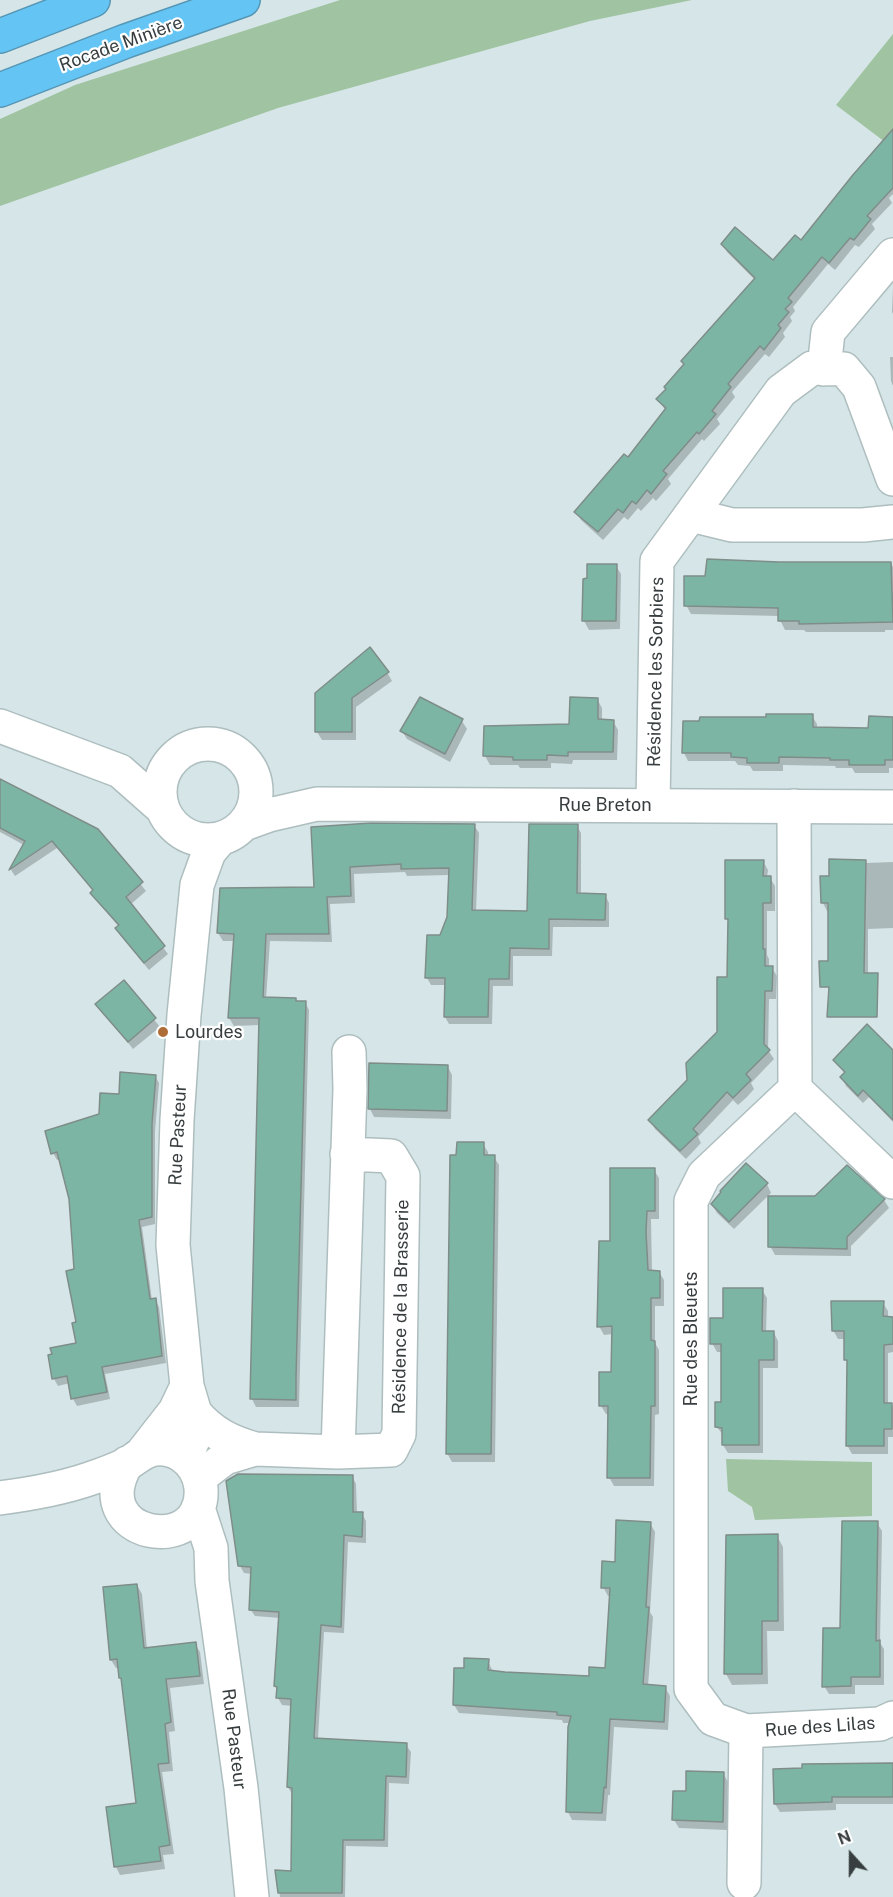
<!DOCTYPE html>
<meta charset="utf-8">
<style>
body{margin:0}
#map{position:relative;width:893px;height:1897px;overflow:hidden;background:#d6e6e8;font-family:"Public Sans",sans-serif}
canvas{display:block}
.north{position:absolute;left:821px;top:1825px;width:60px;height:60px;-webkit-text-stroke:4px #fff;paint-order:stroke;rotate:339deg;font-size:16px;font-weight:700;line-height:24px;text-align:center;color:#383e3f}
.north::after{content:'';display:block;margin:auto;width:21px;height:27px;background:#383e3f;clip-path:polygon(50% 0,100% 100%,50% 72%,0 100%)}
</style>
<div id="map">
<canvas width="893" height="1897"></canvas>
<div class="north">N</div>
</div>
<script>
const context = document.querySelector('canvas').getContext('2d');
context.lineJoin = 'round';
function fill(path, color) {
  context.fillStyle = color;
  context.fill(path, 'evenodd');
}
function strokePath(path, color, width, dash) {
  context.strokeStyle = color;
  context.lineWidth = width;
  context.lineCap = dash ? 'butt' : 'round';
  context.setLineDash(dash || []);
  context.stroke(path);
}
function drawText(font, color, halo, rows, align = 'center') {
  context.font = font + ' "Public Sans",sans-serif';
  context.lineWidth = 4.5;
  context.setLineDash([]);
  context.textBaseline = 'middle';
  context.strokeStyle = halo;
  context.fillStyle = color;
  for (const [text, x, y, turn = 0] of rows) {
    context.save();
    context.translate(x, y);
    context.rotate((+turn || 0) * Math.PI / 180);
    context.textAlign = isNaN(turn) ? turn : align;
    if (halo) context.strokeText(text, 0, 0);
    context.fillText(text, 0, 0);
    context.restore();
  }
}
const green = new Path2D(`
 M340 0H692L590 21 278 108 0 206V119L75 85Z
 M893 34V148L836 105Z
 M726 1459 872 1462V1516L755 1520 752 1507 728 1491Z`);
const shadow = new Path2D(`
 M893 150V194L889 198 892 203 872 224 875 229 859 247 855 245 835 270 828 264 793 307 795 311 790 317 792 321 783 333 785 337 769 357 765 354 732 392 735 397 717 419 720 424 704 441 702 439 668 479 671 484 656 501 653 498 641 511 638 508 628 520 624 517 603 540 581 520 576 512 628 459 666 411 658 400 755 280 727 252 723 244 773 262 801 242Z
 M893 287V314L892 312Z
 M890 357H893V386L891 381Z
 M779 563H891L893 567V630H885V632H806L804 630H785L780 620V616L691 614 686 605 707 578Z
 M616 566 621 574 620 629 589 630 584 621V580Z
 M387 672 392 681 356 707V740H322L317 732V693Z
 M597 699 602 708V721H613L618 730 617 760H573L572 764 551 763V768H520L518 765H490L485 756 571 726Z
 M812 716 817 724V729H870L893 719V768H889V773H855L852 768H836L835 766 783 765V771H753L750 766 738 765 735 761H688L684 753 767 719Z
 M462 721 467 729 450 762 407 739 402 731Z
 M0 795 97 830 146 891 130 905 168 954 149 970 121 936 117 929 119 927 96 900 92 893 94 891 57 848 15 876 11 870 24 845 0 832Z
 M474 825 479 833 476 912 529 913 577 826 581 833V895H605L609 903V927H553L552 956H513V986H493L492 1024H449L445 1017 446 985H431L427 978 448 918 450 875 407 876 405 872 354 874 355 903 330 904 332 942 270 941 266 999H296L297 1002H305L309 1010 299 1407H256L252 1399 260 1025 234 1026 229 1018 235 941H223L218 933 221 889 315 888 312 829Z
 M763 861 768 870 767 877 770 878 775 886V911H767V955L769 959V968H772L777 976 776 999H769L768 1050 774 1059 751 1083 754 1089 747 1097 738 1105 733 1100 698 1137 701 1143 686 1159 655 1129 650 1120 689 1081 718 1033 729 978V923L727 918Z
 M865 861 866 863 893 862V928L868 929V978L834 948 829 911H827L823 903 831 878Z
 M124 982 160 1027 133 1049 97 1004Z
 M893 1054V1122L869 1097 863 1103 846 1086 842 1077 845 1074 835 1060Z
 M448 1067 452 1075 451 1119 374 1117 370 1109Z
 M155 1076 159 1083 155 1132V1224L142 1227 152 1300H155L159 1307 166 1363 105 1374 110 1399 77 1406 73 1399 70 1383 58 1386 54 1379 50 1356 77 1344 78 1324 70 1199 60 1159 57 1160 53 1153 100 1116 120 1096Z
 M483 1144 488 1152V1157H494L499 1165 495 1462H452L447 1453 458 1157Z
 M746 1165 767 1184 771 1193 734 1229 717 1213 712 1204Z
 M654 1170 659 1178V1219H651L652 1272H659L664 1280V1306H655V1343L659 1350V1414L655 1415 654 1486H614L609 1477V1414H606L601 1406 613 1374V1334L604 1335 599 1326 611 1242Z
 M884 1200 889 1208 851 1246V1256L775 1255 770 1246Z
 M762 1290 767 1298 766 1333H774L778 1341V1368H763V1453H728L723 1445V1435L717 1427 723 1403V1352H717L712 1343 725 1319Z
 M883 1303 888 1311V1318H893V1352L888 1353V1404H891L893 1407V1437H888V1454H852L847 1445 848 1364 846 1360V1339H838L833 1330Z
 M352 1476 356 1484 357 1514H362L366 1521V1543L348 1542 344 1633 324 1632 318 1739 406 1745 411 1752 409 1784 389 1783 388 1847 346 1846 345 1897H280L277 1872H292V1794L288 1787 292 1706 282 1705 278 1698V1690L276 1686 280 1618 255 1616 250 1609 252 1574 244 1573 240 1566Z
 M650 1523 655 1532 650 1612 653 1617 648 1686 665 1687 670 1696 668 1730 614 1727 610 1795H608L606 1821 572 1820 568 1812 571 1723H563L562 1720 459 1713 454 1705 465 1670 488 1661 493 1672 591 1678 606 1669 611 1596H608L603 1587 616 1563Z
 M877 1523 882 1531 880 1643 884 1649V1685H855V1694H829L824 1686Z
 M777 1536 783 1547 784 1631H767L768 1684 732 1685 726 1674Z
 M137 1585 142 1594 147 1649 195 1644 200 1652 204 1684 170 1688 175 1731 169 1732 173 1771 162 1772 174 1854 163 1855 165 1869 120 1875 116 1867 137 1804 123 1681 119 1668H116L111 1660Z
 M893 1765V1804H836V1810L780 1812 775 1804V1770Z
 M723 1773 728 1782 727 1830 679 1828 674 1820Z`);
const building = new Path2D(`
 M893 129V188L867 216 871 219 854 240 850 238 829 263 822 257 788 298 792 302 785 309 789 312 778 325 781 328 764 350 760 346 728 384 731 387 712 411 716 414 699 434 697 432 663 471 667 474 651 494 647 490 636 504 632 501 623 513 618 509 598 532 574 512 624 454 628 457 666 408 656 399 666 389 664 387 684 364 681 361 755 278 721 244 735 227 773 260 795 235 801 240 852 176Z
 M707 559 779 562H891L893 622 799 624V621H778V608L684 606V576H705Z
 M587 564H617L616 621H582L583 579 587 578Z
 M370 647 389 672 352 698V732H315V693Z
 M420 697 463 719 445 754 400 731Z
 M570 697 598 698V719L614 720 613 752H568V756L547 755V760H513V757L483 756 484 726 569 724Z
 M766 714H813V727L868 728 869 716 893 717V760H885V765H849V760H830V758L779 757V763H747V758L731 757V753H682L683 721H699L700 717H766Z
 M0 779 98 829 143 882 126 897 165 946 144 963 115 928 119 925 90 893 93 890 52 841 9 870 25 841 0 828Z
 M371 823 475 824 472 910 527 911 529 824H578L577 893 606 894 605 920 549 919V949L510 948 509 979H489L488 1017H444L445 978H425L427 935H440L447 917 449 868 401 869V864L350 867 351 896 327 897 329 934H266L263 997 296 998V1001H306L296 1376V1400L250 1399 259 1018H228L234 934 217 933 220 888 314 887 311 827Z
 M829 859 866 860 864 973H878L877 1017H827L829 987H820L819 961H828V903H821L820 876H829Z
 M725 860H764L763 876H771V903H763V949H765V966H773L772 991H765L764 1044 770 1050 746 1074 751 1080 733 1098 727 1092 693 1129 698 1134 680 1151 648 1120 687 1080 686 1063 717 1032V977H727L728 919H725Z
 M124 980 156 1018 128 1042 95 1004Z
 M867 1024 893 1050V1120L863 1090 858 1096 840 1077 845 1072 833 1060Z
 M369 1063 448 1065 447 1111 368 1109Z
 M120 1072 156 1075 152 1124V1217L139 1220 150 1299 156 1298 162 1356 102 1367 107 1392 71 1399 67 1376 52 1379 48 1355 52 1354 50 1348 76 1343 72 1323 76 1322 66 1271 74 1269 69 1199 57 1152 51 1154 45 1131 99 1114 100 1093 119 1094Z
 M457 1142H484V1155H495L491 1454H446L450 1155H456Z
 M746 1163 768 1183 729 1222 711 1204 721 1192 720 1191Z
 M847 1165 885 1199 847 1237V1249L768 1247V1196H815Z
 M610 1168H655V1211H647L646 1232 648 1270 660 1271V1298H651V1340L655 1341V1406H651L650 1478H607L608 1406H599V1372H611L612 1326 597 1327 599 1241H610Z
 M723 1288H763L762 1331H774V1360H759V1445H722V1428L715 1427V1402H721V1344H710V1318H723Z
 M831 1301H884L883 1316 893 1317V1344L884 1345V1403H892V1429H884V1446H846L847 1360H844V1331H832Z
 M238 1474 353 1475V1512H363L362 1537 344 1535 341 1627 321 1625 314 1738 407 1743 406 1777 386 1776 384 1840H343L342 1893H278L275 1870 291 1871 292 1788 287 1787 291 1699 276 1698 277 1687 274 1686 279 1612 249 1610 251 1567 238 1566 226 1481Z
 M616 1520 651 1522 646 1607H649L643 1684 666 1686 664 1722 610 1719 606 1788 604 1787 602 1813 566 1812 568 1727 571 1716 557 1715V1712L453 1705 454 1668H464V1658L489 1659 488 1670 505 1672 589 1676V1667L605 1668 610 1588H601L602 1561 615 1562Z
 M842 1521H878L876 1641 880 1640V1677H851V1686L822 1687 823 1628H840Z
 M778 1534V1621H762V1674H724L726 1535Z
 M137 1584 144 1648 196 1642 200 1676 166 1679 171 1722 165 1724 169 1763 158 1764 170 1845 159 1847 161 1861 114 1867 106 1807 136 1803 121 1678H119L117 1659 110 1660 103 1587Z
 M893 1763V1797H832V1802L774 1804 773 1769 802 1768V1764Z
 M686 1771 724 1772 723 1822 672 1820 673 1791H686Z`);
const street = new Path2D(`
 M824 369 828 332 893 255
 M691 515 732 525H863L893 522
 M653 805 657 561 781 391 812 368 844 369 859 387 893 479
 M795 1089 893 1182
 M195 1413C212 1433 230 1442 255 1449
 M338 1452 350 1089 349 1052
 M199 1478 225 1458 255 1449 338 1452 391 1450 399 1434 403 1176 391 1156 347 1154
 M746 1731 880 1724 893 1718
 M744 1883 746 1731 713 1719 691 1689V1201L704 1175 795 1089 794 806`);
const secondary = new Path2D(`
 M0 726 120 771 163 809
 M160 792a48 48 0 1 1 96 0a48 48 0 1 1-96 0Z
 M244 824 269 815 317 804 893 807
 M143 1452 175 1411 187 1386
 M185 1458 194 1438 195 1413 187 1386 173 1245 177 1120 184 1015 197 885 209 852 220 839
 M0 1498C30 1494 60 1489 89 1479 101 1475 115 1470 127 1464 137 1458 143 1451 155 1449 164 1448 173 1450 181 1455 192 1462 200 1475 201 1488 206 1559 82 1538 127 1463
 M198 1508 211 1548 212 1581 241 1788 252 1897`);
const highway = new Path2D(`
 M0 36 93 0
 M0 90 126 41 243 0`);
const markers = [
 [163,1032,6,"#ae6d37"]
];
const streetNames = [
 ["Rocade Minière",121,44,-20],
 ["Résidence les Sorbiers",656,672,-89],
 ["Rue Breton",605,805],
 ["Rue Pasteur",178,1135,-87],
 ["Résidence de la Brasserie",401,1307,-89],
 ["Rue des Bleuets",691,1339,-90],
 ["Rue des Lilas",820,1727,-4],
 ["Rue Pasteur",234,1739,83]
];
const poiNames = [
 ["Lourdes",175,1032]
];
fill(green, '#a0c3a1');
fill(shadow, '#0003');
fill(building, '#7db5a5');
strokePath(building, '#7f8d89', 1.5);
strokePath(street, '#aebebf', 36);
strokePath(secondary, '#aebebf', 36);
strokePath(highway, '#5596b5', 36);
strokePath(street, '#fff', 33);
strokePath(secondary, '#fff', 33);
strokePath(highway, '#64c5f5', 33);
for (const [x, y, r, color] of markers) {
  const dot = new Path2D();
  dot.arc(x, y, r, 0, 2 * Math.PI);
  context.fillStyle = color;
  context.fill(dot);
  strokePath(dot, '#fff', 2);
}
drawText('18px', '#383e3f', '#fff', streetNames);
drawText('18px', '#383e3f', '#fff', poiNames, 'left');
</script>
